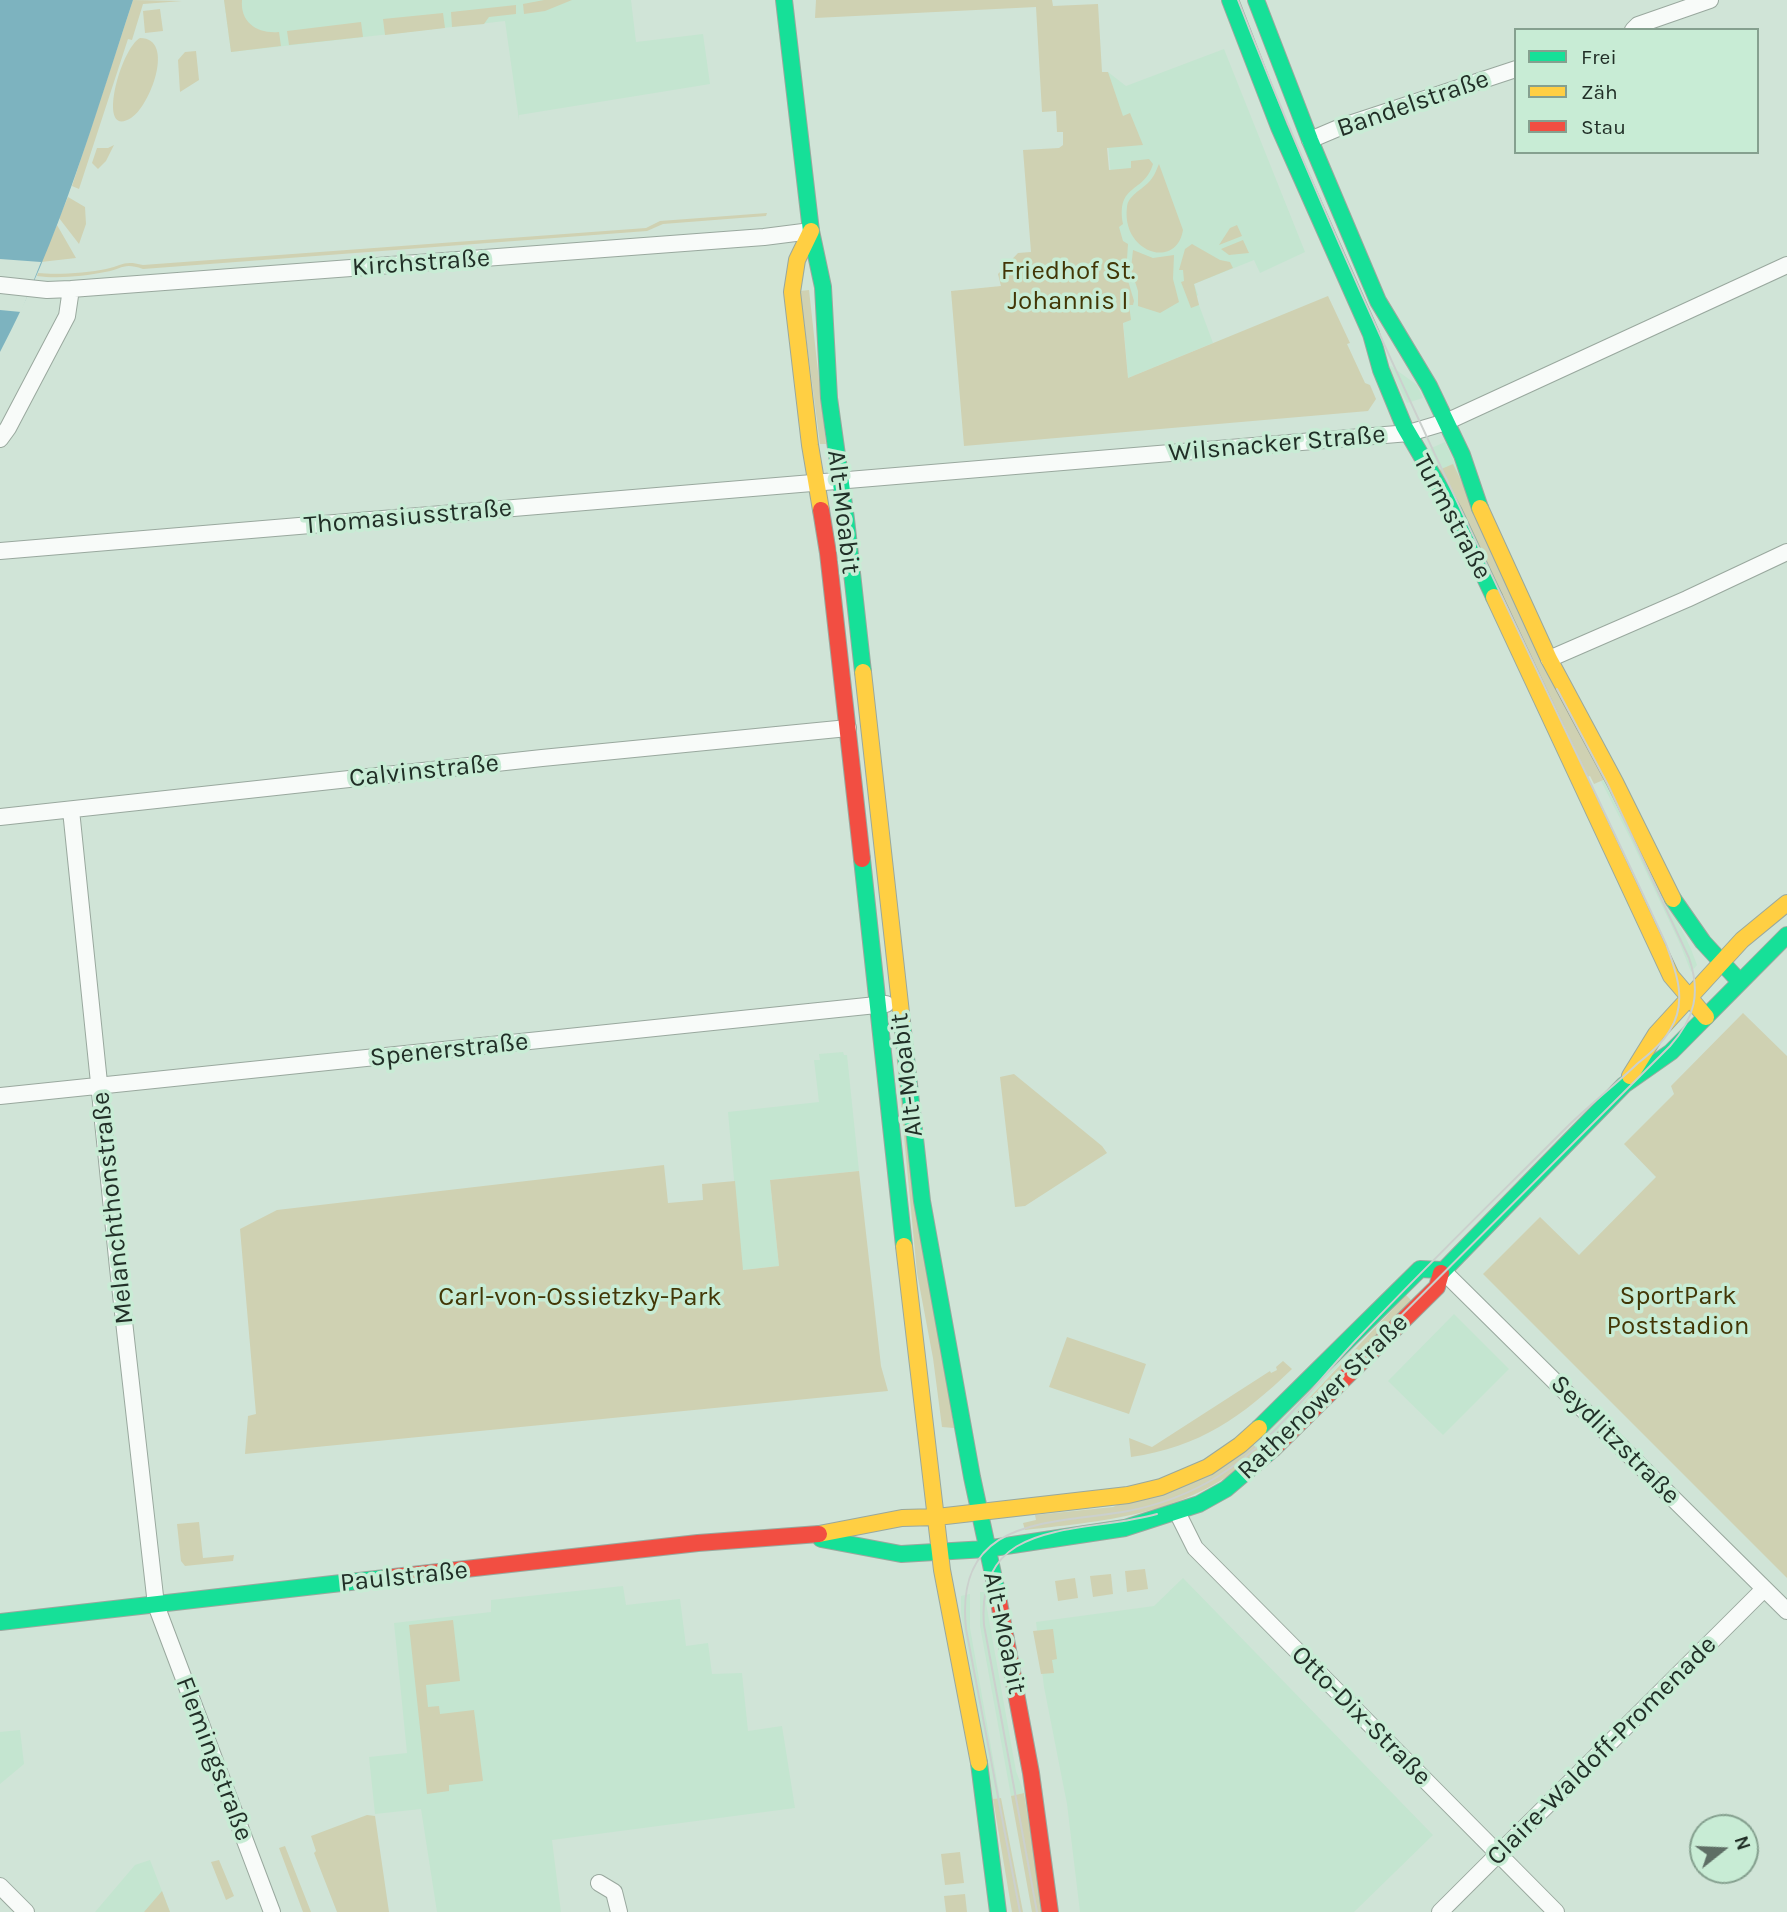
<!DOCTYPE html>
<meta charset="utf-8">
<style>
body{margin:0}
#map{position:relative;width:1787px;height:1912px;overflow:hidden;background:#d0e4d7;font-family:Karla,sans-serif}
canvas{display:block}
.legend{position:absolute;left:1514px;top:28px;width:245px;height:126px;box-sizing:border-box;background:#c8ecd5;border:2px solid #85a08f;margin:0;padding:9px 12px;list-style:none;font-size:21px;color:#212f27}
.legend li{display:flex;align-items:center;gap:14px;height:35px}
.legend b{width:35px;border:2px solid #85a08f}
.north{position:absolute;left:1689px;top:1814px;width:70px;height:70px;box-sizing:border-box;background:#c8ecd5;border:2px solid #85a08f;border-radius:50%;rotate:72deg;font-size:19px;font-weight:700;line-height:28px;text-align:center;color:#212f27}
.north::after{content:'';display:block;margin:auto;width:24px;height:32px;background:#5e6e65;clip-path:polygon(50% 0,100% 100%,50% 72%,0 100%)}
</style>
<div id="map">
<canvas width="1787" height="1912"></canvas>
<ul class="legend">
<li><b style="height:9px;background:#16e098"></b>Frei</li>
<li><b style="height:9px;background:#ffcf43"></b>Zäh</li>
<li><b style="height:9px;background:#f24e42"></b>Stau</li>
</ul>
<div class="north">N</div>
</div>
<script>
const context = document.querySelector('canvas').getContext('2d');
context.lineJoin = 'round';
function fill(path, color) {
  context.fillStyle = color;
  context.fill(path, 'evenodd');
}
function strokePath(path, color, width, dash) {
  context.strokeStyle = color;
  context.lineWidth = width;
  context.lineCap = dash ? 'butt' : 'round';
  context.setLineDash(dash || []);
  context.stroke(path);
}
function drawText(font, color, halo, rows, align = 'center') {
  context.font = font + ' Karla,sans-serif';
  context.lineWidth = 7;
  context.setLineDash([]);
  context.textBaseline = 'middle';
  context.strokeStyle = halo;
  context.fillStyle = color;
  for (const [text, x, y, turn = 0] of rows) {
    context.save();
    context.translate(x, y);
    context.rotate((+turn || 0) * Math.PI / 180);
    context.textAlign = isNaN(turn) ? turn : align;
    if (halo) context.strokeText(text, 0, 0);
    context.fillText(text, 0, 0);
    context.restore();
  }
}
const built = new Path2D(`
 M224 0H631L636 42 703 34 710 84 519 115V120L505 21 231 52Z
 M1224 49 1305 252 1260 273 1254 260 1194 284 1198 295 1196 297 1213 343 1128 378 1102 72H1108L1126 86Z
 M1391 366 1417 385 1423 398 1407 403 1389 367Z
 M1445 442 1463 480 1438 470 1429 449Z
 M1608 778 1691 949 1697 965 1691 972 1680 944 1631 840 1601 781Z
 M843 1052 844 1055H847L859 1171 770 1180 779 1266 742 1270 728 1112 819 1102 814 1060H820L819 1054Z
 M1454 1314 1509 1369 1443 1435 1388 1381Z
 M1357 1345 1294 1414 1260 1452 1252 1443Z
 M1183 1578 1433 1835 1354 1912H1080L1067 1804 1044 1687 1036 1622 1154 1606Z
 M623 1586 626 1605 680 1599 686 1646 708 1643 712 1674 742 1673 748 1731 782 1726 795 1808 552 1840 561 1912H437L421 1809 375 1814 369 1757 407 1753 394 1623 491 1612V1600Z
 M980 1592H984L1016 1771 1024 1793 1011 1796 980 1626Z
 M970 1594V1628L1000 1798 993 1799 961 1613V1596Z
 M20 1730 24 1764 0 1784V1732Z
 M150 1860 170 1912H95L135 1865Z`);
const green = new Path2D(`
 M133 0 182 1 143 4 132 40 128 39 79 189 72 186Z
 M224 0H242C240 23 258 34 279 32L281 46 231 52Z
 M544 0H572L545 11 524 14 523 4Z
 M816 0H1052L1053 6 1098 4 1102 72H1108L1123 116 1130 113 1143 145 1107 148 1109 170 1131 168V161L1149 159 1153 164C1144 194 1116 183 1123 224L1119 227 1123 241 1128 244 1126 274 1134 301 1133 305H1129L1131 320 1123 323 1128 378 1328 296 1350 343 1347 344 1365 383 1370 385 1376 399 1368 411 964 446 951 291 1001 286 998 274 1018 253 1031 252 1023 150 1059 148 1063 145V132H1057L1056 111 1042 112 1036 7 815 18Z
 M516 5V14L489 17 484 24 452 27 451 12Z
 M160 9 163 31 145 33 143 11Z
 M443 13 445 28 385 35 383 19Z
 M361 22 363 37 289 45 287 31Z
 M140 38C176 38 150 107 131 118 96 140 120 49 140 38Z
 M196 51 199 80 180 92 178 60 185 52Z
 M114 145 106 161 98 169 92 163 97 148H108Z
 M1159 164 1183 230C1176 271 1121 252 1127 207 1128 196 1141 190 1148 183 1154 177 1156 171 1159 164Z
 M68 197 85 207 86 224 79 244 59 218Z
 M767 213 766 216 663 224 647 231 143 269C123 262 123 269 105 272 85 276 58 279 37 276L38 273C56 275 88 273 106 269 123 265 124 260 143 265L646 228 660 221Z
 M57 225 76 258 41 262Z
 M1237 225 1242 236 1219 245 1230 228Z
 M1243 240 1249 253 1229 255 1221 249Z
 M1192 244 1220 260 1230 262 1233 268 1194 284 1199 305 1191 308 1181 282 1184 281 1183 270H1179L1185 249Z
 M1133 250 1153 258 1174 255 1173 279 1179 302 1160 313 1138 306V291L1131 269Z
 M809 290 826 444H820L800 291Z
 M1453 464 1608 778 1594 784 1590 776 1582 779 1439 470Z
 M1743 1013 1787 1056V1578L1483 1274 1540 1217 1579 1255 1656 1177 1624 1144 1674 1094 1671 1086Z
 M894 1031 954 1428 942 1427 933 1358 917 1273Z
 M1014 1074 1102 1146 1107 1153 1025 1206 1015 1207 1000 1077Z
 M664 1165 668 1203 703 1200 702 1184 735 1181 743 1270 779 1266 770 1180 859 1171 881 1366 888 1391 245 1454 248 1416 256 1414 240 1229 277 1210Z
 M1406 1295 1412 1301 1294 1414Z
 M1067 1337 1146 1364 1129 1414 1049 1387Z
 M1283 1361 1292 1369C1242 1417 1200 1447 1131 1457L1129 1438 1152 1447 1270 1371 1271 1373 1277 1370 1276 1367Z
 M1252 1443 1260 1452C1189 1514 1114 1520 1025 1530L1023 1523 1036 1520 1035 1515 1113 1507Z
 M199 1522 203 1558 234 1555 233 1561 185 1566 181 1561 177 1524Z
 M1145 1569 1148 1589 1127 1592 1125 1571Z
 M1111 1574 1113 1594 1093 1597 1090 1576Z
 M1075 1578 1078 1598 1058 1601 1055 1581Z
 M453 1620 460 1681 426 1685 428 1707 439 1706 440 1714 474 1710 483 1781 449 1785V1791L427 1794 409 1625Z
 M1053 1629 1057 1659 1052 1660 1054 1673 1041 1674 1033 1631Z
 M1024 1793 1043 1912H1032L1011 1796Z
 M1001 1798 1023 1912H1012L993 1799Z
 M367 1815 375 1816 389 1912H337L314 1853 316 1851 311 1836Z
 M285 1846 311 1912H303L279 1848Z
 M960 1852 964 1883 945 1885 941 1854Z
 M219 1860 234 1896 226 1900 211 1862Z
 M162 1891 170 1912H144Z
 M965 1894 967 1912H946L944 1896Z`);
const water = new Path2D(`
 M0 0H133C94 119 59 241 0 352Z`);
const pier = new Path2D(`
 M0 259 41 262 21 312 0 310Z`);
const street = new Path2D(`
 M1633 30 1638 25 1710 0
 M1310 140 1343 126 1516 69
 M0 285 47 290 71 289 764 237 811 231
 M0 439 8 428 67 316 71 289
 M0 551 1409 433 1446 422 1787 265
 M1549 659 1687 599 1787 552
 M71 810 118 1268 156 1605 272 1912
 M0 817 542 758 848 728
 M0 1096 886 1004
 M1442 1270 1787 1611
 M1177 1512 1195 1548 1556 1912
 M599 1883 614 1892 619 1912
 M0 1886 26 1912
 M1440 1912 1764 1589`);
const fast = new Path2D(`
 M784 0 811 231 823 287 829 398 846 519 863 672
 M1230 0 1279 127 1371 334 1381 370 1404 426 1454 512 1494 597
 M1256 0 1310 140 1378 301 1429 386 1462 455 1480 508
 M862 859 904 1246
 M1673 899 1703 942 1740 982
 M902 1022 922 1201 972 1477 998 1597
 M1441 1273 1624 1085 1671 1052 1787 935
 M1259 1428 1420 1269 1442 1270
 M821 1539 901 1554 986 1549 1125 1528 1199 1504 1226 1489 1273 1449
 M0 1622 385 1578
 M979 1763 998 1912`);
const slow = new Path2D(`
 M811 231 797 260 792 292 810 445 821 510
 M1480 508 1549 659 1615 782 1673 899
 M1494 597 1671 976 1706 1017
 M863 672 902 1022
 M1630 1076 1656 1034 1742 940 1787 903
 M904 1246 942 1570 979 1763
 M819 1534 902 1518 937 1517 1128 1495 1161 1487 1208 1467 1240 1445 1259 1428`);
const jam = new Path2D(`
 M821 510 828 553 862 859
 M1273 1449 1437 1287 1441 1273
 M385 1578 698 1543 819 1534
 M998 1597 1031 1773 1050 1912`);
const tram = new Path2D(`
 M1265 1452 1670 1046C1695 1018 1701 993 1689 958L1608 785 1557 689
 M1020 1912 966 1629C954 1515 1050 1525 1128 1511 1159 1505 1189 1494 1217 1477 1274 1442 1314 1384 1360 1336 1427 1265 1497 1197 1566 1128 1588 1106 1614 1086 1637 1064 1649 1054 1662 1044 1670 1030 1688 1002 1676 971 1666 944 1521 630 1363 322 1238 0
 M1037 1912 984 1625C975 1515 1084 1535 1157 1514`);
const streetNames = [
 ["Bandelstraße",1413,104,-19],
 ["Kirchstraße",421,263,-4],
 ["Wilsnacker Straße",1277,444,-5],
 ["Alt-Moabit",843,512,83],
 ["Thomasiusstraße",408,517,-5],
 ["Turmstraße",1452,517,62],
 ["Calvinstraße",424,771,-6],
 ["Spenerstraße",449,1050,-6],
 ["Alt-Moabit",907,1075,-97],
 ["Melanchthonstraße",113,1208,-96],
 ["Rathenower Straße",1323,1397,-44],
 ["Seydlitzstraße",1615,1440,45],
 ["Paulstraße",404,1577,-6],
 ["Alt-Moabit",1004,1633,78],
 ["Otto-Dix-Straße",1361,1716,45],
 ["Claire-Waldoff-Promenade",1602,1751,-45],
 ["Flemingstraße",214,1759,69]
];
const parkNames = [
 ["Friedhof St.",1068,272],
 ["Johannis I",1068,302],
 ["SportPark",1678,1297],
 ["Poststadion",1678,1327],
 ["Carl-von-Ossietzky-Park",580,1298]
];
fill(built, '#c4e5d0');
fill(green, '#cfd1b2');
fill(water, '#7db3bf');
fill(pier, '#d0e4d7');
strokePath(street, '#99a89e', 18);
strokePath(fast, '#99a89e', 18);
strokePath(slow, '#99a89e', 18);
strokePath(jam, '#99a89e', 18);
strokePath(street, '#f8fbf9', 16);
strokePath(fast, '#16e098', 16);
strokePath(slow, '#ffcf43', 16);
strokePath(jam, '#f24e42', 16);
strokePath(tram, '#cbd0cd', 2);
drawText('26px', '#212f27', '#c8ecd5', streetNames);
drawText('26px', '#423606', '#c8ecd5', parkNames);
</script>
